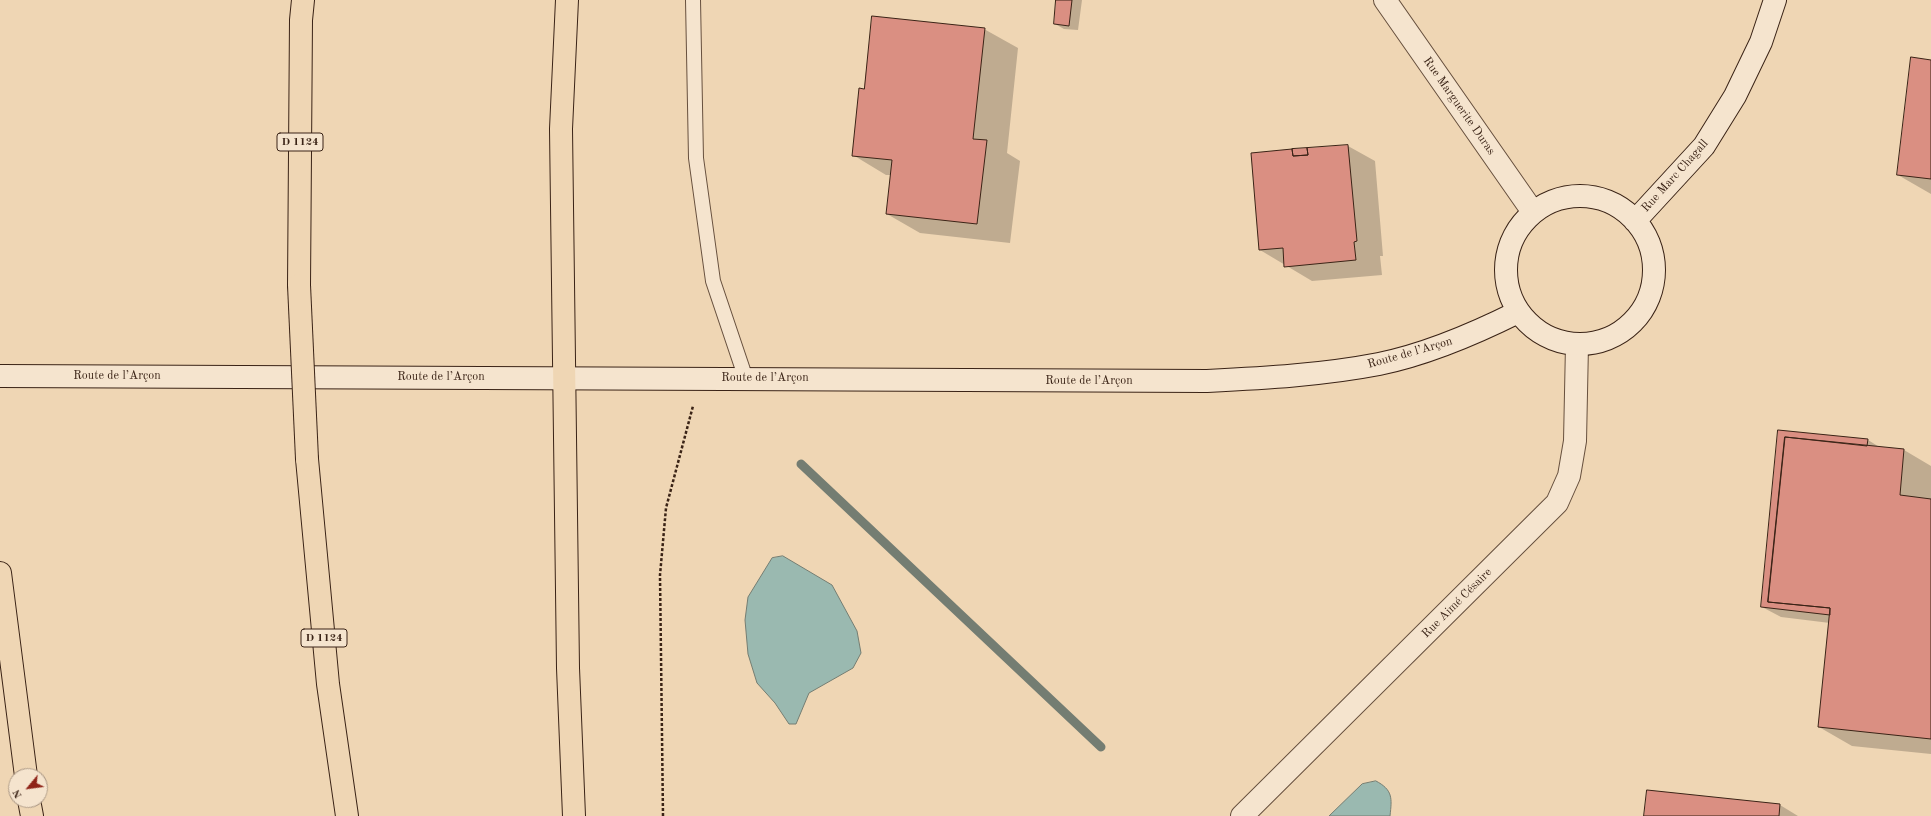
<!DOCTYPE html>
<meta charset="utf-8">
<style>
body{margin:0}
#map{position:relative;width:1931px;height:816px;overflow:hidden;background:#efd6b4;font-family:"Old Standard TT",serif}
canvas{display:block}
.north{position:absolute;left:8px;top:768px;width:40px;height:40px;box-sizing:border-box;background:#f5e4ce;border:1px solid #aa9784;border-radius:50%;rotate:241deg;font-size:11px;font-weight:700;line-height:16px;text-align:center;color:#3a2316}
.north::after{content:'';display:block;margin:auto;width:14px;height:18px;background:#8f2418;clip-path:polygon(50% 0,100% 100%,50% 72%,0 100%)}
</style>
<div id="map">
<canvas width="1931" height="816"></canvas>
<div class="north">N</div>
</div>
<script>
const context = document.querySelector('canvas').getContext('2d');
context.lineJoin = 'round';
function fill(path, color) {
  context.fillStyle = color;
  context.fill(path, 'evenodd');
}
function strokePath(path, color, width, dash) {
  context.strokeStyle = color;
  context.lineWidth = width;
  context.lineCap = dash ? 'butt' : 'round';
  context.setLineDash(dash || []);
  context.stroke(path);
}
function drawText(font, color, halo, rows, align = 'center') {
  context.font = font + ' "Old Standard TT",serif';
  context.lineWidth = 3;
  context.setLineDash([]);
  context.textBaseline = 'middle';
  context.strokeStyle = halo;
  context.fillStyle = color;
  for (const [text, x, y, turn = 0] of rows) {
    context.save();
    context.translate(x, y);
    context.rotate((+turn || 0) * Math.PI / 180);
    context.textAlign = isNaN(turn) ? turn : align;
    if (halo) context.strokeText(text, 0, 0);
    context.fillText(text, 0, 0);
    context.restore();
  }
}
const water = new Path2D(`
 M783 556 832 585 857 631 861 653 853 668 809 693 796 724H789L775 703 757 683 748 654 745 620 748 597 772 558Z
 M1376 781C1393 790 1392 798 1390 816H1329L1362 784Z`);
const shadow = new Path2D(`
 M1057 0H1082L1078 30 1064 29 1055 24Z
 M984 29 1018 48 1007 153 1020 161 1010 243 920 233 887 214 891 175H886L853 155 865 90Z
 M1931 61V194L1898 175Z
 M1348 146 1375 161 1383 256H1380L1382 275 1312 281 1260 250 1252 154Z
 M1868 440 1881 448 1904 450 1931 466V754L1852 746 1819 727 1830 623 1781 617 1762 607Z
 M1780 805 1798 816H1645Z`);
const stream = new Path2D(`
 M801 464 1101 747`);
const building = new Path2D(`
 M1056 0H1072L1069 26 1054 24Z
 M872 16 985 28 973 139 987 140 977 224 886 214 892 160 852 156 859 88 864 89Z
 M1911 57 1931 60V179L1897 175Z
 M1348 145 1357 241 1354 242 1356 260 1284 267 1283 248 1259 250 1251 153 1292 149 1293 156 1308 155 1307 148Z
 M1307 148 1308 155 1293 156 1292 149Z
 M1778 430 1868 439 1867 446 1785 437 1768 602 1830 608V615L1761 607Z
 M1785 437 1904 449 1900 495 1931 499V739L1818 727 1830 608 1768 602Z
 M1647 790 1780 804 1779 816H1644Z`);
const path = new Path2D(`
 M663 816 660 575 666 508 693 406`);
const lane = new Path2D(`
 M693 0 696 158 713 281 746 379`);
const street = new Path2D(`
 M1385 0 1533 212
 M1242 816 1557 503 1569 476 1575 441 1577 345`);
const secondary = new Path2D(`
 M1506 270a74 74 0 1 1 148 0a74 74 0 1 1-148 0Z
 M1635 221 1704 146 1735 96 1761 42 1775 0
 M0 376 1207 381C1265 378 1322 375 1379 364 1428 354 1474 334 1518 312`);
const highway = new Path2D(`
 M567 0 561 129 568 668 574 816
 M299 285 301 20 303 0
 M307 459 328 684 347 816
 M0 573 26 776
 M29 800 32 816`);
const highwayBridge = new Path2D(`
 M299 285 307 459`);
const shields = [
 [300,142,46],
 [324,638,46]
];
const shieldNames = [
 ["D 1124",300,142],
 ["D 1124",324,638]
];
const streetNames = [
 ["Rue Marguerite Duras",1459,106,55],
 ["Rue Marc Chagall",1675,176,-48],
 ["Route de l’Arçon",1410,353,-16],
 ["Route de l’Arçon",117,376],
 ["Route de l’Arçon",441,377],
 ["Route de l’Arçon",765,378],
 ["Route de l’Arçon",1089,381],
 ["Rue Aimé Césaire",1457,603,-45]
];
fill(water, '#9ab9b0');
strokePath(water, '#747d72', 1);
fill(shadow, '#0003');
strokePath(stream, '#747d72', 9);
fill(building, '#da8f82');
strokePath(building, '#3a2316', 1);
strokePath(lane, '#67503e', 16);
strokePath(street, '#67503e', 24);
strokePath(secondary, '#3a2316', 24);
strokePath(highway, '#3a2316', 24);
strokePath(path, '#3a2316', 2.5, [3, 2]);
strokePath(lane, '#f5e4ce', 14);
strokePath(street, '#f5e4ce', 22);
strokePath(secondary, '#f5e4ce', 22);
strokePath(highway, '#efd6b4', 22);
strokePath(highwayBridge, '#3a2316', 24, []);
strokePath(highwayBridge, '#efd6b4', 22);
for (const [x, y, w] of shields) {
  const box = new Path2D();
  box.roundRect(x - w / 2, y - 9, w, 18, 3);
  context.fillStyle = '#f5e4ce';
  context.fill(box);
  strokePath(box, '#3a2316', 1);
}
drawText('bold 11px', '#3a2316', null, shieldNames);
drawText('12px', '#3a2316', '#f5e4ce', streetNames);
</script>
